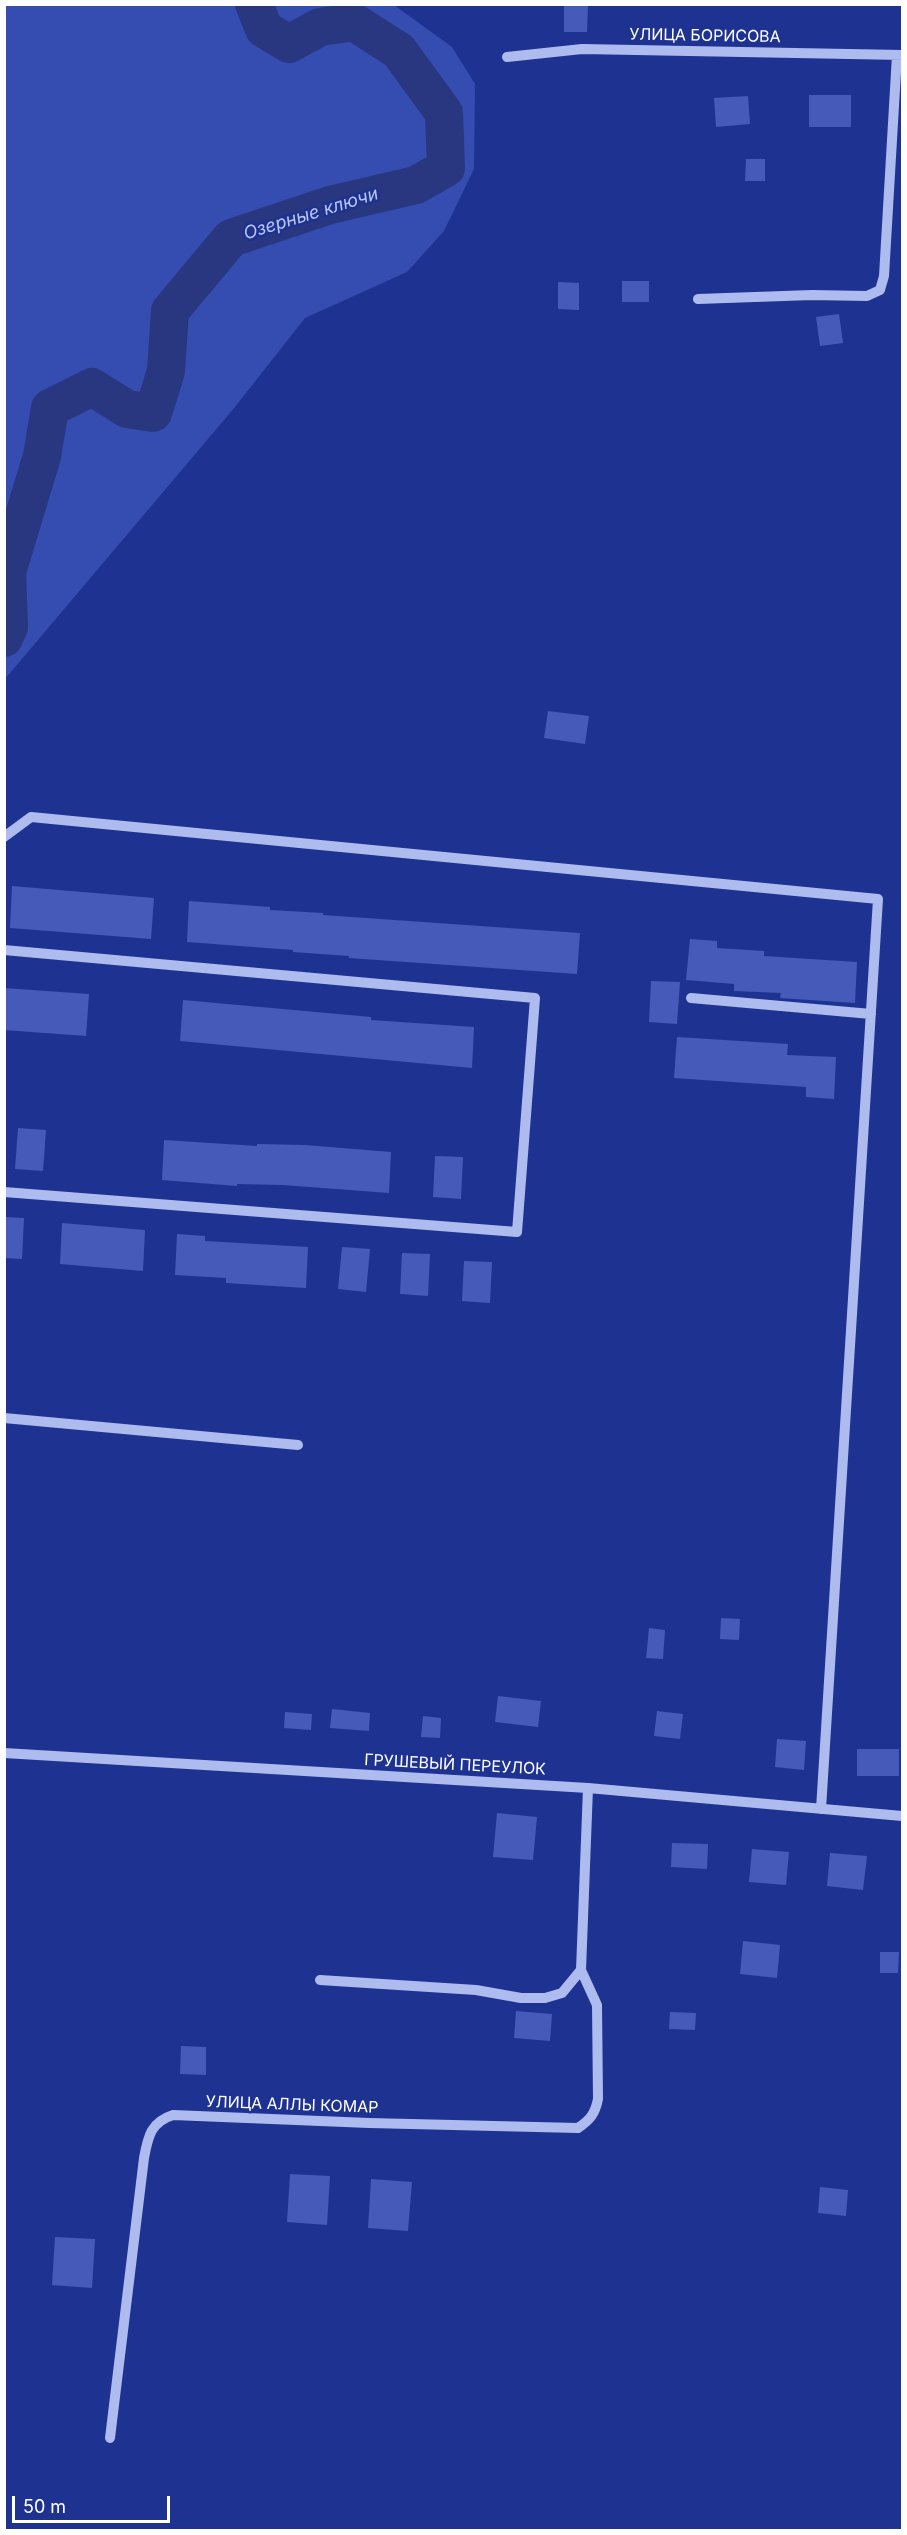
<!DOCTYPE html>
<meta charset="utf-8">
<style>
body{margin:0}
#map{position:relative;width:907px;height:2535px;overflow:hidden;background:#1e3291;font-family:Inter,sans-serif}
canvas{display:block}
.frame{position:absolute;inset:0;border:6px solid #fff;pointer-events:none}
.scale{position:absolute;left:12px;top:2496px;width:158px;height:27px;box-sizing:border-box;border:3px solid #fff;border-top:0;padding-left:8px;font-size:18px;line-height:21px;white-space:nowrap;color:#fff;-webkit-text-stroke:4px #1e3291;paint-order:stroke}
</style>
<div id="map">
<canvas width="907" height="2535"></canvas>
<div class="frame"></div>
<div class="scale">50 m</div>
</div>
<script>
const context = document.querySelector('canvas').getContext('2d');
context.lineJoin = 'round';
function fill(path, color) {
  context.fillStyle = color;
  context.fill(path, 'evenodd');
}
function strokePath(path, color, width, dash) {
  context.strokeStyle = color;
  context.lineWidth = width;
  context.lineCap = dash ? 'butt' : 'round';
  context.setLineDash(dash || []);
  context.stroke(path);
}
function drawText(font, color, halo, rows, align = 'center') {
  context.font = font + ' Inter,sans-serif';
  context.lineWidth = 5;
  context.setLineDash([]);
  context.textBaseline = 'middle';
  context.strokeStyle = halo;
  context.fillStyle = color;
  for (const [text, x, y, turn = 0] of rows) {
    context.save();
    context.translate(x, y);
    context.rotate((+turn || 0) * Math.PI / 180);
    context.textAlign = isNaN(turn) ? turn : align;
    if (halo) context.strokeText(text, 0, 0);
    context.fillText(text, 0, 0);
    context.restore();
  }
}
const green = new Path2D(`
 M5 4 394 5 452 47 475 84 474 169 444 231 407 272 305 318 235 407 5 679Z`);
const river = new Path2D(`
 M4 638 9 627 7 572 42 456 50 408 92 387 127 409 153 413 166 371 170 311 231 238 330 205 416 185 446 168 444 113 399 51 354 22 320 27 289 44 264 29 254 4`);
const building = new Path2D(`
 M564 4H588L587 32H564Z
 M809 95H851V127H809Z
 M748 96 750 124 716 127 714 98Z
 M746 159H765V181H745Z
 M622 281H649V302H622Z
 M558 282 579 283V310L558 309Z
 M839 314 843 343 820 346 816 317Z
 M548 711 589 716 585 744 544 738Z
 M12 886 154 898 151 939 10 928Z
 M189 901 270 907V910L323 913V915L580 933 577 974 349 958V956L293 952V950L187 942Z
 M690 939 717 941V948L764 951V956L857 962 855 1003 780 998 781 993 734 991V984L686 980Z
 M651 981 680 982 677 1024 649 1022Z
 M4 988 89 994 86 1036 4 1030Z
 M183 1000 371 1017V1020L474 1027 472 1068 180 1041Z
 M677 1037 788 1044 787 1055 836 1057 834 1099 806 1097V1087L674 1078Z
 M18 1128 46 1130 43 1171 15 1169Z
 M164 1140 257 1146V1144L305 1145 391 1152 389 1193 283 1185 237 1184V1186L162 1180Z
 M435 1156 463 1157 461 1199 433 1197Z
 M4 1217 24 1218 22 1259 4 1258Z
 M62 1223 145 1230 143 1271 60 1264Z
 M177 1234 205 1236V1241L308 1247 306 1288 226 1283V1278L175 1275Z
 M342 1247 370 1249 366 1292 338 1289Z
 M402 1253 430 1254 428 1296 400 1294Z
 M464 1261 492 1262 490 1303 462 1301Z
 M721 1618 740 1619 739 1640 720 1639Z
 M649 1628 665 1630 663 1659 646 1658Z
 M498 1696 541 1701 538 1727 495 1722Z
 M332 1709 370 1713 369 1731 330 1728Z
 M657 1711 683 1714 680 1739 654 1736Z
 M285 1712 312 1714 311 1730 284 1728Z
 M423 1716 441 1718 440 1738 421 1737Z
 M777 1739 806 1741 804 1770 775 1767Z
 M857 1749H899V1776H857Z
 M497 1813 537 1817 533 1860 493 1857Z
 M672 1843 708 1844 707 1869 671 1867Z
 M752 1849 789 1852 786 1885 749 1882Z
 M830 1853 867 1856 863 1890 827 1886Z
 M743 1941 780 1945 777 1978 740 1974Z
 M880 1952H899L898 1973H880Z
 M516 2011 552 2014 550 2041 514 2038Z
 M670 2012 696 2013 695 2030 669 2029Z
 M181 2046 206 2047V2075L180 2074Z
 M290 2174 330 2176 327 2225 287 2222Z
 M371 2179 412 2182 408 2231 368 2228Z
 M820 2187 848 2190 846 2216 818 2213Z
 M55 2237 95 2239 92 2288 52 2285Z`);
const minor = new Path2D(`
 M507 57 582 49 902 55
 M698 299 812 295 867 296 880 290 884 276 897 55
 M4 837 31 817 878 899 821 1809
 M4 950 535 998 517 1232 4 1192
 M691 998 871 1014
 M4 1418 298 1445
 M4 1753 588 1788 902 1816
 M320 1980 476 1990 521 1998H545L562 1993 581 1970 588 1788
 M110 2438 144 2158C148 2136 151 2122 173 2115L369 2123 578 2128C590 2120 595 2114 598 2099L597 2005 581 1970`);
const streetNames = [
 ["УЛИЦА БОРИСОВА",705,36,1],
 ["ГРУШЕВЫЙ ПЕРЕУЛОК",455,1765,3],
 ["УЛИЦА АЛЛЫ КОМАР",292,2105,2]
];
const waterNames = [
 ["Озерные ключи",311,214,-17]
];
fill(green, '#354cb0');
strokePath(river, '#283780', 38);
fill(building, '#465bb9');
strokePath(minor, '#aebbee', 10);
drawText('16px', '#fff', '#1e3291', streetNames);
drawText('italic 18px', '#bbc6f4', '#1e3291', waterNames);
</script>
